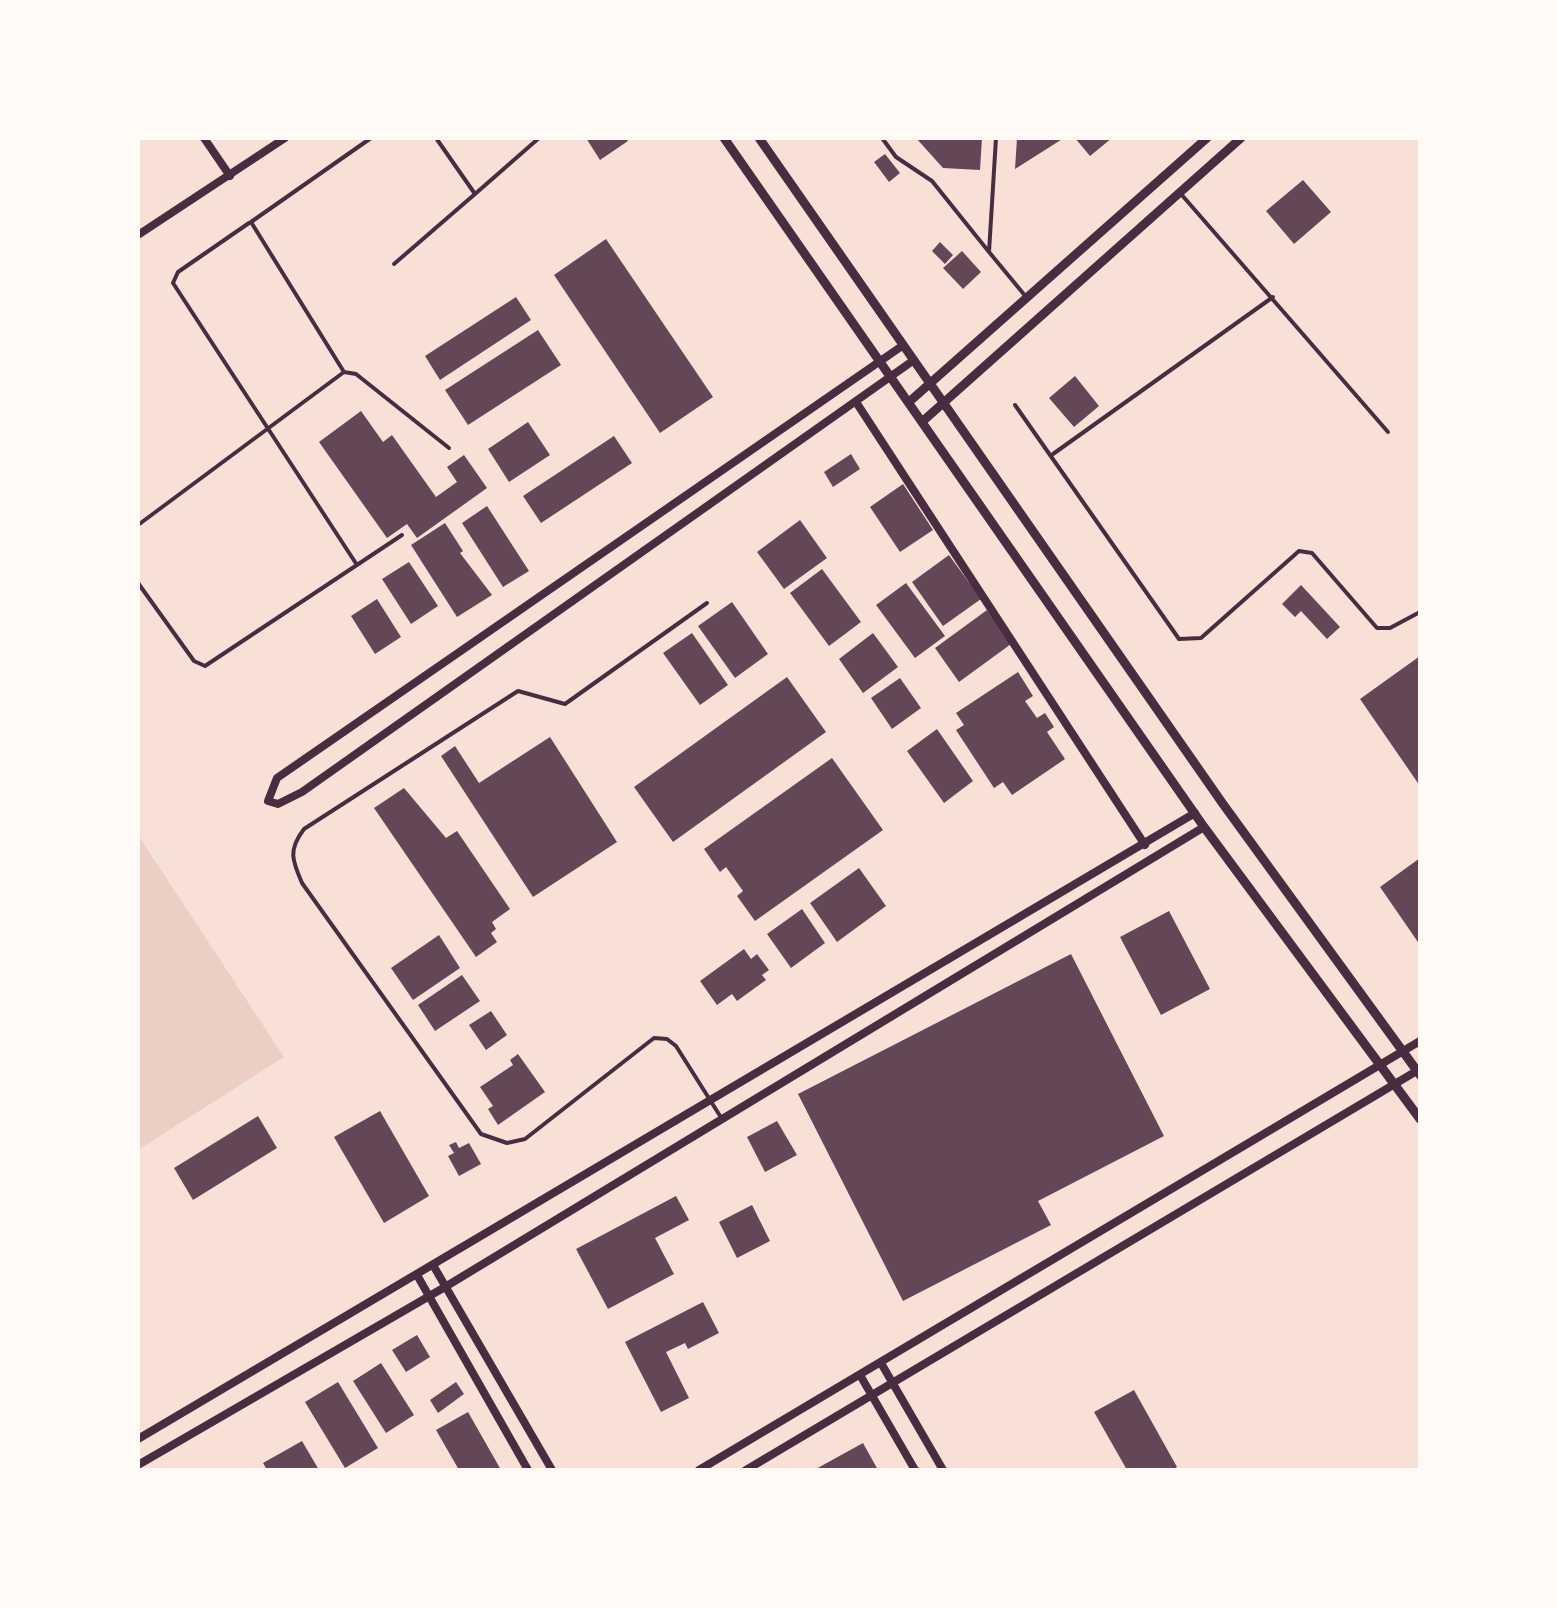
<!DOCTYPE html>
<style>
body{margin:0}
#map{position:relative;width:1558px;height:1608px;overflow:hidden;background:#f7e1d7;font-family:Merriweather,serif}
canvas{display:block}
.frame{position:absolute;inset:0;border:140px solid #fffaf5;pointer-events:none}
</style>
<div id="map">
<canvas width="1558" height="1608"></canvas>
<div class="frame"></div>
</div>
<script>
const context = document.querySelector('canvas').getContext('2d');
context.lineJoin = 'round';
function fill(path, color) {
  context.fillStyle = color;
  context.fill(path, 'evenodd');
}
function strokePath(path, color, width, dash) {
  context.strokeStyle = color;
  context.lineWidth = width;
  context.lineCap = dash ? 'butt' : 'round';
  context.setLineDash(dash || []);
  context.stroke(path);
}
const green = new Path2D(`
 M138 835 284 1057 138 1150Z`);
const building = new Path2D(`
 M586 138H626L628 141 600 160Z
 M916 138H982L980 170 943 168Z
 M1017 138H1064L1015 169Z
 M1075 138H1112L1090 156Z
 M885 154 900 173 889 182 874 162Z
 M1303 180 1331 212 1294 244 1266 211Z
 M606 239 713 397 660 433 554 275Z
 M940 242 953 255 945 264 932 251Z
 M962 251 981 272 963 289 943 268Z
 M516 297 531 320 440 380 425 356Z
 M538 330 561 365 468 425 445 390Z
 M1075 376 1099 406 1074 427 1049 398Z
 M361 411 383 442 392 435 436 497 457 482 447 467 464 455 487 488 417 538 407 524 387 538 319 442Z
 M528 422 550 455 509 482 488 449Z
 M614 436 632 463 541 523 523 496Z
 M851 454 860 469 833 487 824 472Z
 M903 484 933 530 900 552 870 507Z
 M487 506 529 571 503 587 462 523Z
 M800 520 827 558 784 589 757 552Z
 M445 523 463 551 460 553 492 595 457 617 411 545Z
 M949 555 981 599 943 626 912 582Z
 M409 562 438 606 411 624 382 579Z
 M822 569 861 622 829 646 790 593Z
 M906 583 945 636 915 658 876 605Z
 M1301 585 1340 627 1327 639 1301 611 1295 617 1282 604Z
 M377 599 401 637 375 654 351 616Z
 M732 602 768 654 735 678 698 626Z
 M987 610 1011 644 959 682 935 648Z
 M692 633 728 685 700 705 663 653Z
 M873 633 898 667 863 693 839 659Z
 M1420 656V786L1360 699Z
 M1018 672 1033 696 1025 701 1037 718 1045 713 1054 727 1047 732 1065 759 1012 795 1003 782 994 788 956 730 964 725 956 713Z
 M787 677 826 732 673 842 634 787Z
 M900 678 921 708 892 729 871 698Z
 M937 729 973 781 944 803 907 751Z
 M550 737 617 842 533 897 441 756 455 746 479 783Z
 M832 758 883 830 755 921 737 896 743 891 726 867 720 872 704 849Z
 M404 788 446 838 457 831 510 909 492 922 496 929 491 933 497 942 476 957 374 808Z
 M1420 858V945L1380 887Z
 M859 868 886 906 837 942 810 903Z
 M802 909 825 943 791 968 767 934Z
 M1169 911 1210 989 1161 1015 1120 937Z
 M439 935 460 968 413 1000 391 968Z
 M744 949 751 959 757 954 769 970 762 975 766 980 737 1001 732 994 717 1005 700 981Z
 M1071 954 1164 1136 1038 1201 1051 1225 903 1301 798 1094Z
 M462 975 480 1001 435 1031 418 1005Z
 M491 1011 507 1035 486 1050 469 1025Z
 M518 1054 545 1092 498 1125 488 1109 493 1106 480 1087 513 1065 510 1060Z
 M380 1111 429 1196 384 1223 334 1137Z
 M258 1116 277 1148 193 1200 174 1168Z
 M777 1121 797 1155 765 1172 747 1137Z
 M456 1142 459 1148 469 1143 481 1164 459 1176 448 1156 454 1153 449 1145Z
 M676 1196 689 1220 655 1238 674 1274 608 1309 576 1249Z
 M752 1205 770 1241 737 1258 719 1222Z
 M703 1302 719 1333 688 1349 685 1343 666 1352 689 1398 661 1412 625 1342Z
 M417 1335 430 1357 406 1372 392 1350Z
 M381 1363 414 1415 386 1433 353 1381Z
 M338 1382 378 1448 345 1468 305 1402Z
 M456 1382 464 1394 438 1413 430 1400Z
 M1134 1390 1177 1467 1172 1470H1127L1094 1412Z
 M468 1412 501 1470H459L436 1430Z
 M302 1441 319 1470H267L263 1463Z
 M863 1443 878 1470H814Z`);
const service = new Path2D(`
 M436 138 475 194 539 138
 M882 138 896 157 932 181 989 252
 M996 138 989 252 1027 298
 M1181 194 1388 432
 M249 223 178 272 173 283 357 565
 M394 264 475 194
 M344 372 356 374 449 448
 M1015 405 1179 639 1201 638 1299 551 1312 553 1377 628H1390L1420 612
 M1053 454 1273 297
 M138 525 344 372 251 222 371 138
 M138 583 194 661 205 666 402 535
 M707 603 565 704 518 691 304 829C288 850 292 860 302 883L481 1134 507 1143 525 1139 654 1038 667 1039 676 1046 722 1119`);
const minor = new Path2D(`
 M204 138 230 176
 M138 235 285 138
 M902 346 277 778 268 801 278 804 302 792 914 360
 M856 402 1145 845
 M433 1265 552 1470
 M417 1275 528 1470
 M881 1363 943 1470
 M860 1375 915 1470
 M138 1439 1195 813
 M138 1465 445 1287 1204 827
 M699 1470 1420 1041
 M746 1470 1420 1069`);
const tertiary = new Path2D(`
 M724 138 1204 827 1420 1119
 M759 138 1223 804 1420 1075
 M909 402 1207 138
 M923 421 1241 138`);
fill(green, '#ebcfc5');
fill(building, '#644757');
strokePath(service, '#4a2c40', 4);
strokePath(minor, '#4a2c40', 8);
strokePath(tertiary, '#4a2c40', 9);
</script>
